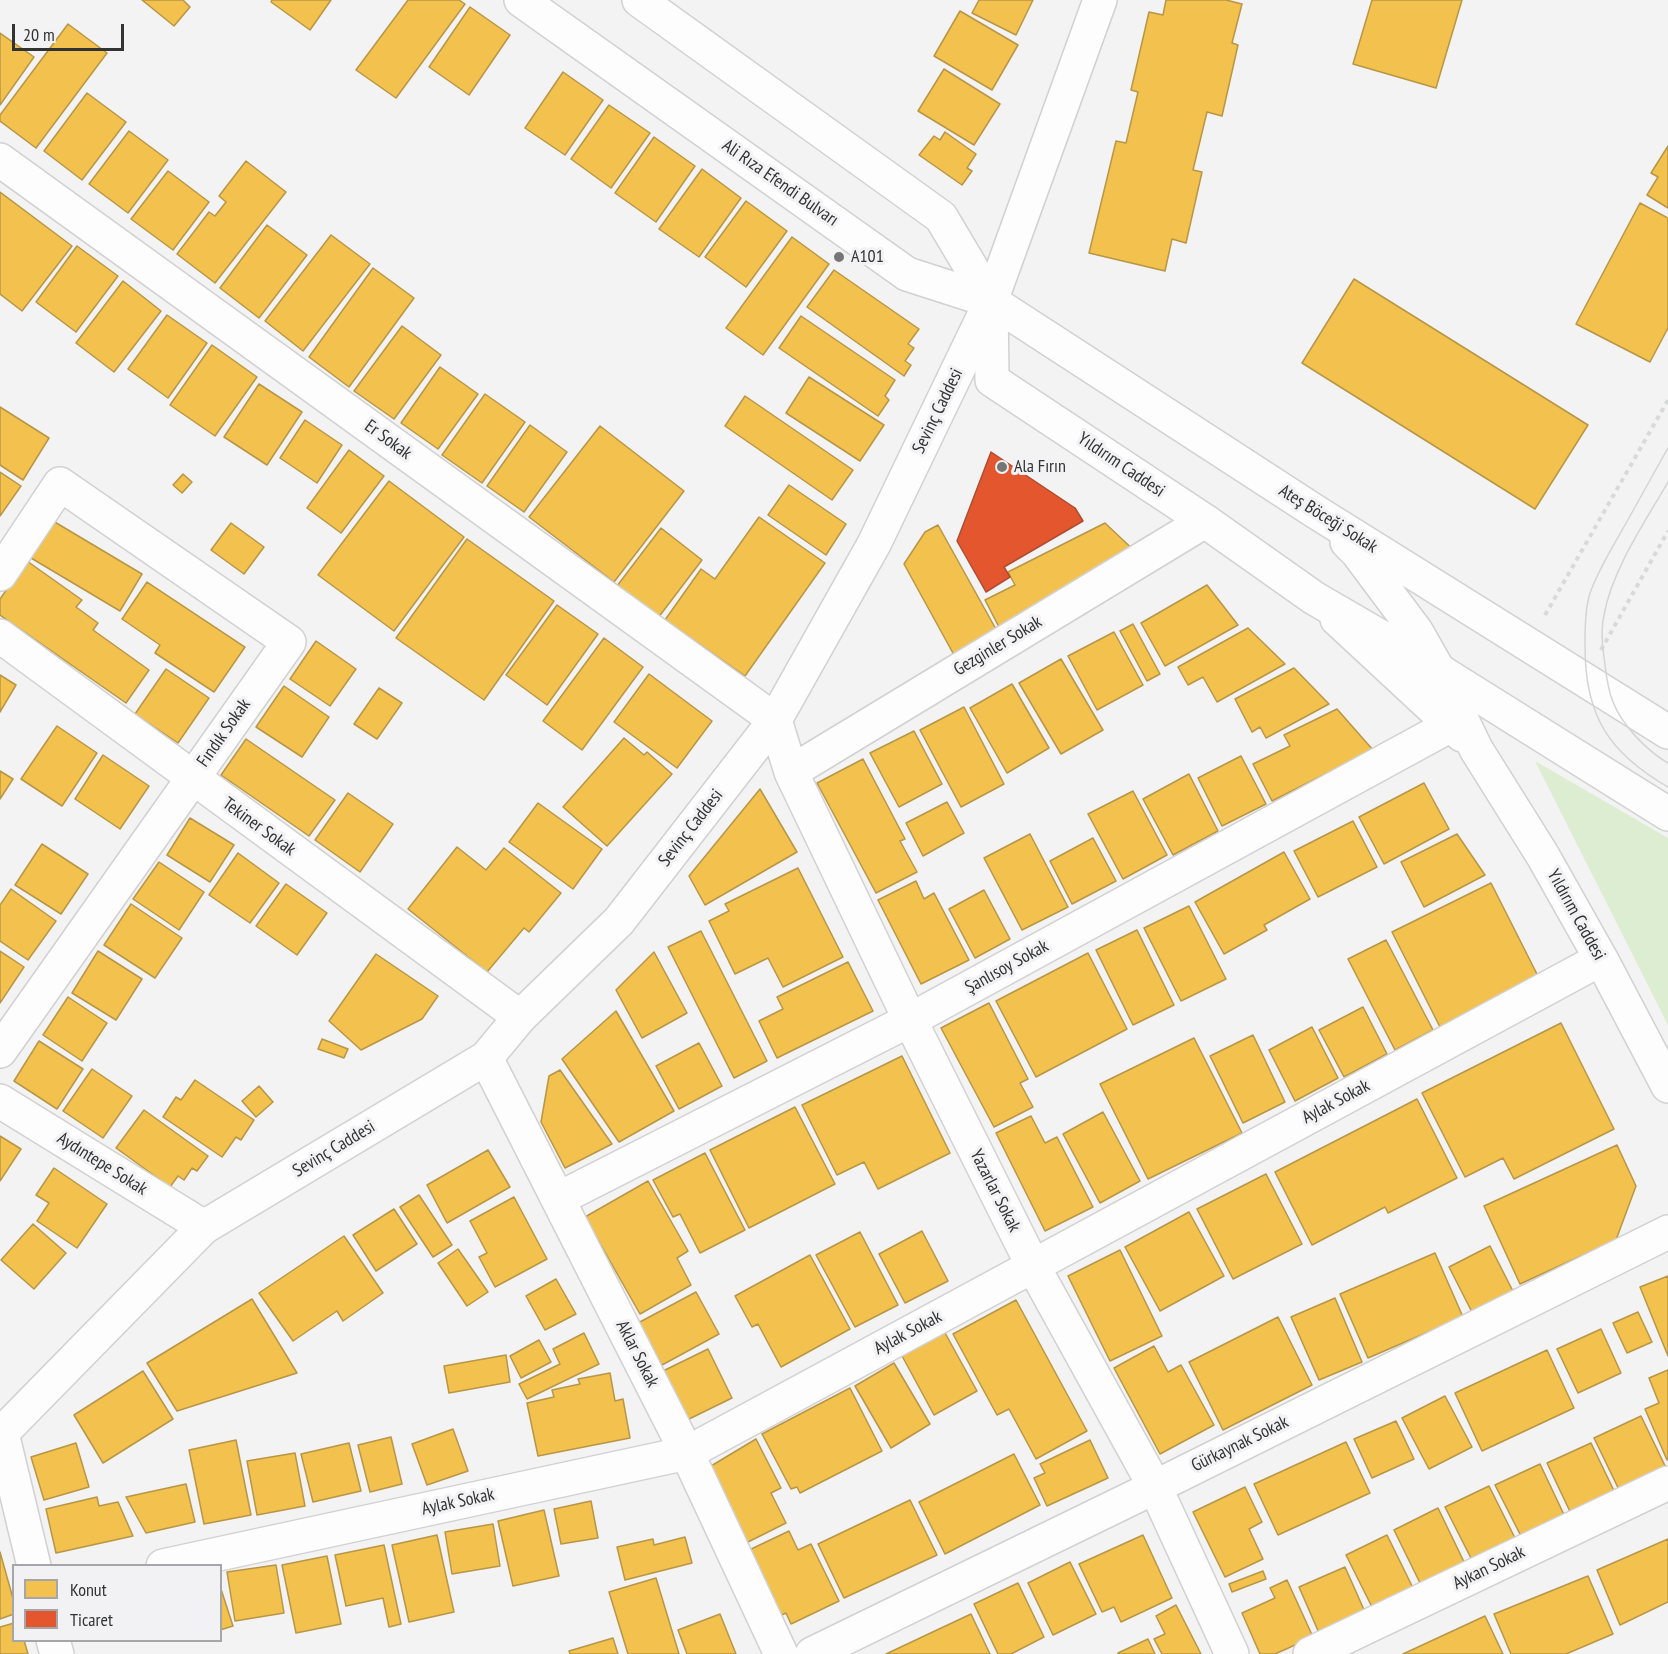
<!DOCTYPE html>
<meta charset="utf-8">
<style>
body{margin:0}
#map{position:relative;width:1668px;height:1654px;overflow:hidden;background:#f3f3f3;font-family:"PT Sans Narrow",sans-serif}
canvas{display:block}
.legend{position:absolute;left:12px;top:1564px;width:210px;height:78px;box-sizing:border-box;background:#f2f2f4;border:2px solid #a5a6a7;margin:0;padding:8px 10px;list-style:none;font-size:18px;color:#323333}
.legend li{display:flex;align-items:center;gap:12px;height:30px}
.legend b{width:30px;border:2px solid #a5a6a7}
.scale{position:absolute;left:12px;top:24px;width:112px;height:27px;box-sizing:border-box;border:3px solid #323333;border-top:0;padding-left:8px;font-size:18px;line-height:21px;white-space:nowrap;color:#323333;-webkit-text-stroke:4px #f2f2f4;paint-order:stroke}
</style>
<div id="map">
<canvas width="1668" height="1654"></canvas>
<ul class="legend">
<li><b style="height:16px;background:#f2c14e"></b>Konut</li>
<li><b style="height:16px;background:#e4572e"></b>Ticaret</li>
</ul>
<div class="scale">20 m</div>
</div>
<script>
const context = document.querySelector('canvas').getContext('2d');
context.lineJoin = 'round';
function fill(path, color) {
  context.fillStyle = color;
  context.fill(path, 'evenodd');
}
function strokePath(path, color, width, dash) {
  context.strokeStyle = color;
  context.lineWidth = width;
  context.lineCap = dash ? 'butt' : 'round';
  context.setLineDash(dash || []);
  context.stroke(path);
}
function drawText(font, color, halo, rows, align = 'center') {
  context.font = font + ' "PT Sans Narrow",sans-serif';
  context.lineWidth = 6;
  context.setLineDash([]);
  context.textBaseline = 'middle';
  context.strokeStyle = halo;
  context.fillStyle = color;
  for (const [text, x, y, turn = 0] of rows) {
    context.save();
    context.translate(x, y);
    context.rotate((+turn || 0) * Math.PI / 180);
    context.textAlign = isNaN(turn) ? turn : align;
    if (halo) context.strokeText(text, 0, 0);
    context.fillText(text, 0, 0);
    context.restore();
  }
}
const green = new Path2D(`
 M1535 761 1668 838V1025Z`);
const homes = new Path2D(`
 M142 0H183L190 7 174 26Z
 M272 0H331L310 30 271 2Z
 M408 0H459L465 4 396 98 356 70Z
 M979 0H1033L1016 35 972 13Z
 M1166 0H1226L1242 4 1232 43 1238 45 1222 116 1207 112 1193 170 1202 172 1186 243 1172 239 1165 271 1089 253 1116 141 1126 143 1138 92 1131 90 1149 12 1163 15Z
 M1372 0H1462L1436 88 1353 64Z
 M470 7 510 35 469 95 429 67Z
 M960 11 1018 45 992 90 934 56Z
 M68 24 107 53 36 148 0 121V115Z
 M0 33 34 57 0 105Z
 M944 69 1000 104 974 145 918 111Z
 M563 72 603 100 565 155 525 128Z
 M87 93 126 122 82 180 44 151Z
 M609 105 650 133 611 188 571 159Z
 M129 131 168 160 128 213 89 184Z
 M945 132 976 154 967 168 972 171 962 185 919 155 934 136 940 140Z
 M654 137 695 166 656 222 615 193Z
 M1668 146V208L1647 195 1658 177 1651 173Z
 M246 161 286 192 215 283 177 254 209 212 215 216 226 202 219 196Z
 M702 169 741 198 699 257 659 229Z
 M168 171 209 202 173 250 131 219Z
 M0 192 72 246 22 311 0 294Z
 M746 201 787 231 746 287 705 257Z
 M1640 203 1668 218V328L1650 362 1576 324Z
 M267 225 307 255 259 318 220 288Z
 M331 235 370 264 303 351 265 321Z
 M792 237 829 264 763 355 726 328Z
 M77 246 118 276 76 332 36 302Z
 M373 268 414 298 349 387 309 357Z
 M834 270 919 329 908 344 914 348 905 361 911 365 904 376 807 307Z
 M1354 279 1588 425 1535 509 1302 363Z
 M123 281 161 311 114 372 76 343Z
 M167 315 207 343 168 398 128 369Z
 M801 316 895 380 885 396 889 400 878 416 779 348Z
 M402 326 441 355 394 419 354 391Z
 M212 345 257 377 215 436 170 405Z
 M440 367 478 394 438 449 401 423Z
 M809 377 884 425 860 461 786 413Z
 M259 384 302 412 267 465 224 437Z
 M485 394 525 422 482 483 442 455Z
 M745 396 853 470 832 500 725 426Z
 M0 407 49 438 23 480 0 465Z
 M305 420 342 445 317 483 280 458Z
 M530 425 567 452 524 512 487 486Z
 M600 426 684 491 614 582 529 517Z
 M349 450 384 476 341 533 307 508Z
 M0 472 21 486 0 516Z
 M183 474 192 482 182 493 173 485Z
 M389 481 464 537 394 631 318 575Z
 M789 485 846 524 826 555 768 515Z
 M759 517 825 563 745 676 665 620 701 569 715 579Z
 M48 518 142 574 120 611 26 555Z
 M231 523 264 547 244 574 211 550Z
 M1105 523 1141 557 1000 629 985 600 1015 585 1008 572Z
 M938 525 997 631 954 655 904 564 925 532Z
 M661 528 702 560 658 618 617 586Z
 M467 539 554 601 484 700 396 638Z
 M27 561 82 600 76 607 98 623 93 630 149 670 126 703 0 615V599Z
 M147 582 245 647 214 692 155 653 160 645 122 619Z
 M1207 585 1238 625 1165 666 1141 623Z
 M557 605 598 634 547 705 506 675Z
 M1133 624 1160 674 1147 681 1120 631Z
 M1248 628 1285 664 1217 702 1203 677 1188 685 1178 667Z
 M1114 632 1143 685 1097 710 1068 656Z
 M604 638 643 667 582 750 543 721Z
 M316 641 356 669 330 706 290 679Z
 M1061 659 1103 730 1061 754 1019 683Z
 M1294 668 1329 704 1266 738 1260 727 1252 732 1235 699Z
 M166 669 209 698 178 743 135 714Z
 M649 674 712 721 677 768 614 722Z
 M0 675 16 685 0 712Z
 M1012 684 1049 748 1007 773 970 708Z
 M284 686 329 717 302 757 256 727Z
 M379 688 402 703 377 739 354 724Z
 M964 707 1004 784 961 807 920 730Z
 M1337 709 1373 750 1272 801 1253 764 1290 746 1284 735Z
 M57 726 97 753 62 806 21 779Z
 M914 731 942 784 899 807 870 753Z
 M624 738 644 755 647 752 672 774 607 846 563 807Z
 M246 739 335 800 309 836 221 775Z
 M103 755 149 786 120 829 75 799Z
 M1241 756 1266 804 1222 826 1198 778Z
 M863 759 905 839 900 841 917 872 876 893 817 783Z
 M0 771 13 779 0 799Z
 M1189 774 1218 831 1173 855 1143 799Z
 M1424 783 1449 829 1384 864 1359 817Z
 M760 789 797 852 705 905 689 876Z
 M1133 791 1167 855 1123 879 1088 814Z
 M348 793 393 824 360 872 315 840Z
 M947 802 964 833 923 856 906 823Z
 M538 803 602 849 573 889 509 842Z
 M190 818 234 845 210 882 167 855Z
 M1353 821 1377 867 1318 897 1294 851Z
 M1030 834 1068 907 1022 930 984 858Z
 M1457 834 1485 875 1424 907 1401 862Z
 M1093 838 1116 881 1072 904 1050 861Z
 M42 844 88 874 61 914 15 885Z
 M457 847 486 870 504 848 561 893 529 932 524 928 487 972 408 909Z
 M1284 852 1310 899 1264 925 1267 930 1224 954 1195 902Z
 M238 853 279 883 250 923 209 895Z
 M159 862 204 892 179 930 133 899Z
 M798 868 843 957 783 987 768 958 735 974 709 921 729 911 725 904Z
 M916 881 924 899 934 893 969 960 921 984 878 900Z
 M1491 883 1539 978 1440 1027 1392 932Z
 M286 884 327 913 297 955 256 926Z
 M11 889 56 921 28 960 0 941V905Z
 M984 890 1010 939 975 958 949 909Z
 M131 904 182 938 155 978 104 945Z
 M1189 906 1226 979 1181 1001 1144 928Z
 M1137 930 1174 1005 1133 1025 1096 950Z
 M701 931 767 1061 734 1078 668 947Z
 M1386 940 1433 1030 1395 1050 1348 959Z
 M0 951 24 967 0 1003Z
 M98 951 142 979 116 1020 72 993Z
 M654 952 687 1013 642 1038 616 990Z
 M1088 953 1127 1029 1036 1077 996 1001Z
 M376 954 438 996 422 1019 361 1050 329 1021Z
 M848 962 873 1011 777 1058 759 1021 783 1009 777 997Z
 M68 997 107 1023 82 1061 43 1035Z
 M989 1003 1028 1079 1020 1083 1033 1107 994 1127 941 1028Z
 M1363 1007 1387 1054 1344 1077 1319 1030Z
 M616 1011 674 1111 619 1142 562 1059Z
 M1561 1023 1614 1129 1514 1179 1503 1158 1465 1177 1422 1093Z
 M1312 1027 1338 1078 1295 1101 1269 1050Z
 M1253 1035 1285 1102 1243 1123 1210 1056Z
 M1194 1038 1242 1133 1148 1179 1100 1084Z
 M322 1039 348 1049 344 1058 318 1049Z
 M39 1041 83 1069 57 1109 14 1081Z
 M699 1043 722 1086 679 1109 656 1066Z
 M902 1056 950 1153 878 1189 864 1162 837 1175 802 1105Z
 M92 1069 132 1096 103 1138 63 1111Z
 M560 1070 612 1144 565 1168 541 1122 549 1076Z
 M195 1080 254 1120 241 1140 236 1137 222 1157 163 1117 176 1097 181 1100Z
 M259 1086 273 1102 256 1117 242 1101Z
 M1417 1099 1457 1178 1388 1213 1385 1207 1312 1245 1275 1172Z
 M795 1107 835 1184 749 1228 710 1150Z
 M144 1110 208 1156 197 1171 192 1168 184 1180 178 1176 170 1187 116 1148Z
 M1103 1112 1140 1181 1100 1203 1063 1134Z
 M1031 1116 1045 1143 1057 1137 1093 1207 1045 1231 996 1133Z
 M0 1136 21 1149 0 1181Z
 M1617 1145 1636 1186 1616 1240 1520 1284 1484 1206Z
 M488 1150 510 1187 447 1223 427 1185Z
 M705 1153 745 1230 700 1253 680 1214 673 1217 653 1180Z
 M54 1168 107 1204 77 1248 37 1221 49 1203 36 1195Z
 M1266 1174 1302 1244 1233 1279 1197 1209Z
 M648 1181 688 1251 677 1258 691 1285 640 1314 585 1217Z
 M419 1195 452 1245 433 1257 400 1207Z
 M514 1197 547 1259 495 1287 479 1257 487 1253 470 1221Z
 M394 1209 417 1244 376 1271 353 1235Z
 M1189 1212 1224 1276 1160 1311 1125 1247Z
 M33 1224 66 1253 34 1289 1 1260Z
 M922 1231 948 1281 905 1303 879 1254Z
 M860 1232 898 1305 855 1327 816 1255Z
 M344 1236 383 1293 343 1321 337 1311 293 1341 259 1293Z
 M1490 1246 1519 1303 1478 1324 1449 1267Z
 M458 1249 488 1292 467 1306 438 1263Z
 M1120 1250 1162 1336 1110 1361 1068 1276Z
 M1435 1253 1463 1317 1368 1358 1340 1294Z
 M810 1255 850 1329 781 1367 758 1324 752 1327 735 1296Z
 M1668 1276V1356L1640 1287Z
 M556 1279 576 1314 545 1330 526 1296Z
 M696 1292 719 1334 662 1365 638 1323Z
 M1335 1298 1362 1362 1319 1380 1291 1317Z
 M252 1299 297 1373 177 1411 147 1363Z
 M1016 1300 1087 1431 1036 1459 1009 1409 997 1415 953 1334Z
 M1638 1312 1652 1342 1627 1353 1613 1323Z
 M1278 1317 1312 1385 1223 1430 1189 1362Z
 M1601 1329 1621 1373 1578 1393 1557 1349Z
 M944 1331 977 1391 934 1415 901 1354Z
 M584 1333 599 1364 527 1399 519 1384 560 1364 553 1349Z
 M539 1340 551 1362 521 1378 510 1356Z
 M1154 1346 1168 1372 1181 1365 1214 1425 1160 1454 1114 1368Z
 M708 1349 732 1398 685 1421 661 1372Z
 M1547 1350 1574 1408 1482 1451 1455 1393Z
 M506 1355 510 1382 449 1393 444 1366Z
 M894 1363 930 1424 891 1448 855 1386Z
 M1668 1370V1460H1667L1645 1409 1659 1403 1649 1378Z
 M143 1371 173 1419 103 1463 74 1415Z
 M610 1373 615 1401 623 1399 630 1438 538 1456 527 1403 554 1397 552 1390 580 1384 578 1379Z
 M850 1388 882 1451 800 1493 797 1487 791 1489 762 1434Z
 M1445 1396 1472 1447 1429 1469 1402 1418Z
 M1641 1416 1668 1472 1623 1498 1594 1438Z
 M1396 1421 1414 1459 1372 1478 1354 1439Z
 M453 1429 468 1471 427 1485 412 1444Z
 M391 1437 402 1484 370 1492 358 1445Z
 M756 1439 781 1488 771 1493 786 1523 744 1544 711 1466Z
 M236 1440 251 1515 204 1524 189 1450Z
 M1090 1440 1108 1478 1047 1506 1034 1478 1045 1473 1040 1464Z
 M1346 1442 1370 1493 1278 1535 1254 1484Z
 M76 1443 89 1487 44 1500 31 1457Z
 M349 1443 361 1491 313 1502 301 1454Z
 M1591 1443 1618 1499 1574 1520 1547 1463Z
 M295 1453 305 1506 257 1515 247 1461Z
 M1014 1454 1040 1505 945 1554 919 1502Z
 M1540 1464 1567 1521 1524 1542 1495 1485Z
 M186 1484 195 1522 146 1533 126 1497Z
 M1489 1486 1517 1542 1474 1564 1445 1507Z
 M1245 1487 1262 1522 1249 1529 1263 1559 1225 1577 1193 1512Z
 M97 1497 99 1506 118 1502 133 1536 56 1553 46 1509Z
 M910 1500 937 1555 844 1598 818 1544Z
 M591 1501 598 1538 561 1544 554 1509Z
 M1438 1508 1466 1566 1422 1587 1394 1530Z
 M544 1510 559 1576 513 1586 498 1521Z
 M493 1524 500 1566 452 1574 445 1532Z
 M789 1531 798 1550 811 1544 839 1601 791 1624 786 1613 778 1617 745 1552Z
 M437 1535 454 1612 409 1622 392 1545Z
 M1143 1535 1172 1598 1121 1622 1114 1607 1102 1612 1079 1564Z
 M1387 1535 1414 1590 1373 1609 1346 1555Z
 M685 1537 692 1563 625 1580 617 1547 653 1539 654 1545Z
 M1668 1539V1602L1620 1625 1597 1570Z
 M384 1545 401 1624 389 1627 383 1598 346 1606 335 1555Z
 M0 1552 14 1602V1614L0 1619Z
 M327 1556 341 1624 296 1633 282 1565Z
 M1070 1562 1096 1614 1053 1635 1028 1583Z
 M276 1565 284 1613 235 1621 227 1572Z
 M1345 1567 1365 1612 1319 1633 1299 1587Z
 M1263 1571 1266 1579 1232 1592 1229 1584Z
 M1588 1576 1613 1634 1566 1654H1511L1494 1614Z
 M656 1578 679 1654H628L609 1592Z
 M1287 1580 1313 1637 1275 1654H1260L1242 1613 1275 1598 1270 1588Z
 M1018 1583 1044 1637 1011 1654H998L974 1604Z
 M220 1586 233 1626 220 1630Z
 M1176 1605 1201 1654H1162L1154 1639 1165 1634 1156 1616Z
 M720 1614 736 1654H687L678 1630Z
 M971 1614 990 1654H886Z
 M1485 1616 1503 1654H1403Z
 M14 1623V1640H24L28 1654H0V1627Z
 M613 1638 618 1654H570L569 1651Z
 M1148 1639 1155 1654H1118V1653Z`);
const shops = new Path2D(`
 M991 452 1075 508 1083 521 1004 567 1010 577 986 592 957 541Z`);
const path = new Path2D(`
 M1545 615 1668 400
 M1601 650 1668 531`);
const street = new Path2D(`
 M0 160 775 720 791 772 910 1020 1033 1266 1155 1487 1232 1654
 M0 574 60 484 289 642 0 1051
 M0 636 520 1017
 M791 772 1205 521
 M486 1058 687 1453 781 1654
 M0 1101 204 1227
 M558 1199 910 1020 1451 725
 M2 1433 34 1566
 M163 1566 687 1453 1601 959
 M53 1640 57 1654
 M812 1654 1155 1487 1668 1232
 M1310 1654 1668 1483`);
const secondary = new Path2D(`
 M1337 619 1462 735
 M1438 670 1476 749 1543 856 1601 959 1668 1086
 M0 1435 204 1227 486 1058 520 1017 619 921 775 720 874 544 991 301 1100 0`);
const primary = new Path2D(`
 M521 0 907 274 991 301 1316 512 1668 732
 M639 0 941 217 991 301 992 380 1205 521 1314 598 1438 670 1668 814
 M1347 542 1357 552 1416 631 1437 668`);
const tram = new Path2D(`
 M1668 448C1652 476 1637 504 1621 532 1610 551 1598 571 1590 593 1585 610 1585 629 1585 647 1585 716 1609 753 1668 787
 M1668 482C1645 522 1612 570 1604 615 1601 628 1602 644 1604 657 1606 672 1607 688 1613 702 1622 725 1647 751 1668 763`);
const markers = [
 [839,257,6,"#767676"],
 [1002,467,6,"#767676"]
];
const streetNames = [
 ["Ali Rıza Efendi Bulvarı",780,183,35],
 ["Sevinç Caddesi",938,411,-64],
 ["Er Sokak",388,440,36],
 ["Yıldırım Caddesi",1121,465,34],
 ["Ateş Böceği Sokak",1328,519,32],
 ["Gezginler Sokak",998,646,-31],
 ["Fındık Sokak",224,733,-55],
 ["Tekiner Sokak",259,827,36],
 ["Sevinç Caddesi",691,828,-52],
 ["Yıldırım Caddesi",1576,915,61],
 ["Şanlısoy Sokak",1007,967,-29],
 ["Aylak Sokak",1336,1102,-28],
 ["Sevinç Caddesi",334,1149,-31],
 ["Aydıntepe Sokak",102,1164,32],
 ["Yazarlar Sokak",995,1191,63],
 ["Aylak Sokak",908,1333,-28],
 ["Aklar Sokak",637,1354,63],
 ["Gürkaynak Sokak",1240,1444,-26],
 ["Aylak Sokak",458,1502,-12],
 ["Aykan Sokak",1489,1568,-26]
];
const poiNames = [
 ["A101",851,257],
 ["Ala Fırın",1014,467]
];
fill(green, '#dcedd2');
fill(homes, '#f2c14e');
strokePath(homes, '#b89646', 1.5);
fill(shops, '#e4572e');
strokePath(shops, '#af4c30', 1.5);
strokePath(street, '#d1d1d1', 36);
strokePath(secondary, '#d1d1d1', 36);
strokePath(primary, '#d1d1d1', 36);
strokePath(path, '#d8d9d9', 4, [4.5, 4.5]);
strokePath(street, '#fdfdfd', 33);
strokePath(secondary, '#fdfdfd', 33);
strokePath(primary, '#fdfdfd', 33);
strokePath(tram, '#d4d4d4', 1.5);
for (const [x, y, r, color] of markers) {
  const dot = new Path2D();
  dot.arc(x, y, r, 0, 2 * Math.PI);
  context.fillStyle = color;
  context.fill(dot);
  strokePath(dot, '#f2f2f4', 2);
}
drawText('18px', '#323333', '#f2f2f4', streetNames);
drawText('18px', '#323333', '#f2f2f4', poiNames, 'left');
</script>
